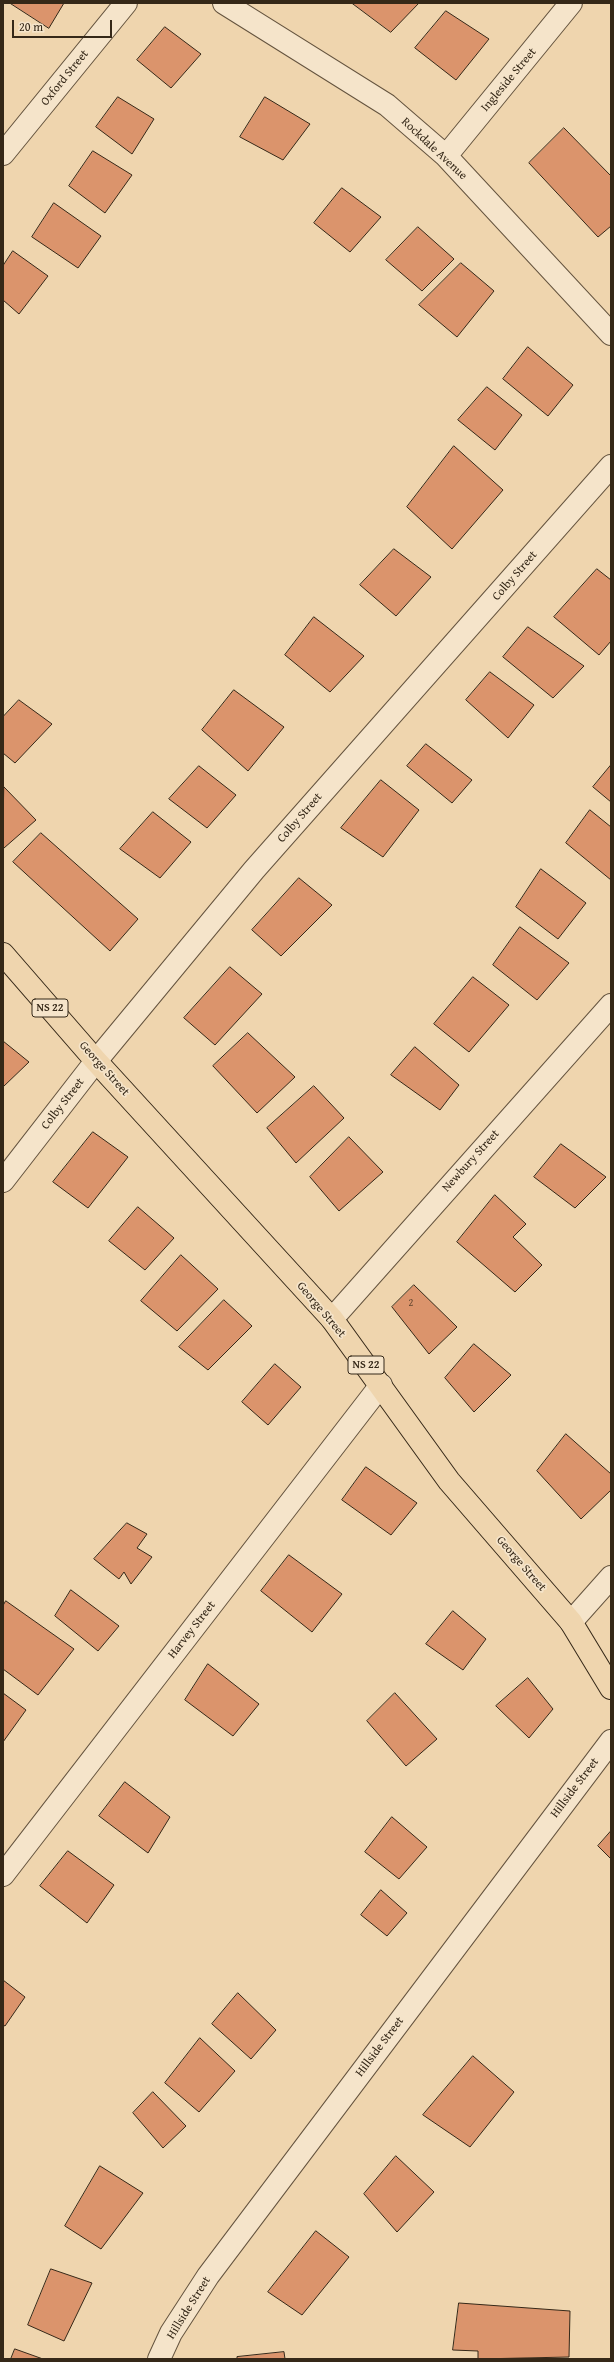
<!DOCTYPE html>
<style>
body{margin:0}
#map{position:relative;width:614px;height:2362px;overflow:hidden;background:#efd5ae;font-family:"Gentium Book Plus",serif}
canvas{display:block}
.frame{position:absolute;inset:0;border:4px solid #352818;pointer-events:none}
.scale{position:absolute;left:12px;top:20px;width:100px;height:18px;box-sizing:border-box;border:2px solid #352818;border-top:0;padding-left:5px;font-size:12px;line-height:14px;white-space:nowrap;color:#352818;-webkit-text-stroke:3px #f5e4ca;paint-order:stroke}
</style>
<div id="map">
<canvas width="614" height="2362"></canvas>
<div class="frame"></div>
<div class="scale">20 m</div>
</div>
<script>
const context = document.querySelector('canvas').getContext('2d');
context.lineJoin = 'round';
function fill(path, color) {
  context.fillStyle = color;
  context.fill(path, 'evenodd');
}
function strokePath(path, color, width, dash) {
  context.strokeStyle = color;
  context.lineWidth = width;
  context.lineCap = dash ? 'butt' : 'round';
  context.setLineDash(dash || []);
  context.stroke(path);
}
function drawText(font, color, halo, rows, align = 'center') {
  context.font = font + ' "Gentium Book Plus",serif';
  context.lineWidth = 3.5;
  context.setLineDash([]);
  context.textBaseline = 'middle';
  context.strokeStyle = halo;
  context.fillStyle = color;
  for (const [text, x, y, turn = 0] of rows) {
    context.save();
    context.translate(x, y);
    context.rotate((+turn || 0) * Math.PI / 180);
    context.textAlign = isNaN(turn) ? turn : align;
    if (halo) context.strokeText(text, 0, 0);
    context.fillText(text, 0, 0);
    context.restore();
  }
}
const building = new Path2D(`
 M10 3H64L49 28Z
 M352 3H419L391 32Z
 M446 11 489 39 456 80 415 48Z
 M165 27 201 54 171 88 137 60Z
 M118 97 154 119 132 154 96 127Z
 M265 97 310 124 283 160 240 137Z
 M564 128 611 176V226L598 237 529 163Z
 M93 151 132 175 105 213 69 186Z
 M342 188 381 217 350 252 314 223Z
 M54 203 101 236 78 268 32 237Z
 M418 227 454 259 422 291 386 260Z
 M13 251 48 276 19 314 3 300V266Z
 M461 263 494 291 457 337 419 305Z
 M528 347 573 385 548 416 503 379Z
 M487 387 522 415 495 450 458 420Z
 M454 446 503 490 452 549 407 507Z
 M394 549 431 577 396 616 360 585Z
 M597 569 611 580V641L599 655 554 617Z
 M314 617 364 656 330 692 285 655Z
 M528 627 584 666 553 698 503 657Z
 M490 672 534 705 508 738 466 700Z
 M234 690 284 727 248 771 202 730Z
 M19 700 52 724 15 763 3 753V717Z
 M426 744 472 780 452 803 407 766Z
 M611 765V802L593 787Z
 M199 766 236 795 207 828 169 799Z
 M381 780 419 810 383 857 341 828Z
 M4 787 36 820 4 848 3 847Z
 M590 810 611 827V880L566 843Z
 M153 812 191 842 160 878 120 849Z
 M41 833 138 919 110 951 13 862Z
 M541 869 586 903 558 939 516 907Z
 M299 878 332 905 281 956 252 930Z
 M520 927 569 963 537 1000 493 965Z
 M230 967 262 994 215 1045 184 1018Z
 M473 977 509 1005 469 1052 434 1024Z
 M248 1033 295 1077 257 1113 213 1066Z
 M3 1041 29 1062 3 1087Z
 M415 1047 459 1085 440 1110 391 1075Z
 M314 1086 344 1118 296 1163 267 1128Z
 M93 1132 128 1157 88 1208 53 1182Z
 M349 1137 383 1172 339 1211 310 1177Z
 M561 1144 606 1177 575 1208 534 1177Z
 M495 1195 526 1224 513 1237 542 1265 515 1292 457 1242Z
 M138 1207 174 1238 145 1270 109 1241Z
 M181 1255 218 1289 177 1331 141 1301Z
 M414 1285 457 1327 429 1354 392 1307Z
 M224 1300 252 1326 208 1370 179 1347Z
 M474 1344 511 1375 474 1412 445 1378Z
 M275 1364 301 1387 268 1425 242 1402Z
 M566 1434 611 1474V1490L581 1519 537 1471Z
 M366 1467 417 1503 391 1535 342 1500Z
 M127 1523 147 1534 137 1548 152 1557 131 1584 124 1572 119 1579 94 1559Z
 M289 1555 342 1594 312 1632 261 1591Z
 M71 1590 119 1626 98 1651 55 1616Z
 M6 1601 74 1649 38 1695 3 1669V1606Z
 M453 1611 486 1639 463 1670 426 1644Z
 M208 1664 259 1704 233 1736 185 1700Z
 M528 1678 553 1709 529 1738 496 1706Z
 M3 1693 26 1710 3 1742Z
 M395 1693 437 1739 406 1766 367 1721Z
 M125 1782 170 1817 148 1853 99 1816Z
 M392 1817 427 1847 399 1879 365 1852Z
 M611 1831V1859L598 1846Z
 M68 1851 114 1885 87 1923 40 1886Z
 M381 1890 407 1913 387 1936 361 1915Z
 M3 1980 25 1997 5 2026 3 2025Z
 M238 1993 276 2030 251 2059 212 2024Z
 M200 2038 235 2071 199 2112 165 2083Z
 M473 2056 514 2092 470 2147 423 2115Z
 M153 2092 186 2126 163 2148 133 2113Z
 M396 2156 434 2192 397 2232 364 2194Z
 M100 2166 143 2193 101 2249 65 2226Z
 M316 2231 349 2257 302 2315 268 2292Z
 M51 2269 92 2283 64 2341 28 2325Z
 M459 2303 570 2311 569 2357 478 2359V2351L453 2350Z
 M15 2349 43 2359H11Z
 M284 2352 285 2359H237V2357Z`);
const street = new Path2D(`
 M224 3 387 105 446 156 611 334
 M3 154 126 3
 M446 156 571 3
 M3 1181 96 1061 254 870 611 466
 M332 1319 611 1005
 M571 1622 611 1577
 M3 1875 381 1385
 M159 2359 171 2333 208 2276 611 1741`);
const primary = new Path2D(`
 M3 954 96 1061 332 1319 449 1481 571 1622 611 1688`);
const numberNames = [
 ["2",411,1303]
];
const shields = [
 [50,1008,36],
 [366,1365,36]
];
const shieldNames = [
 ["NS 22",50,1008],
 ["NS 22",366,1365]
];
const streetNames = [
 ["Oxford Street",65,78,-51],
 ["Ingleside Street",509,80,-50],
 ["Rockdale Avenue",434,149,43],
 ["Colby Street",515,576,-49],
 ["Colby Street",300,818,-49],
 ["George Street",104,1069,48],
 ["Colby Street",63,1104,-52],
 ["Newbury Street",471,1161,-48],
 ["George Street",321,1310,50],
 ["George Street",521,1564,49],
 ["Harvey Street",192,1630,-52],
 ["Hillside Street",575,1788,-53],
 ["Hillside Street",380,2047,-53],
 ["Hillside Street",189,2308,-58]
];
fill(building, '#db946c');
strokePath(building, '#352818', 1);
strokePath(street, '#64533e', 24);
strokePath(primary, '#352818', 24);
strokePath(street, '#f5e4ca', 22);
strokePath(primary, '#efd5ae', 22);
drawText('10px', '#5e432d', null, numberNames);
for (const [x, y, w] of shields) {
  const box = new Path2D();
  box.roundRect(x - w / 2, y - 9, w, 18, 3);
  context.fillStyle = '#f5e4ca';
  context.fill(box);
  strokePath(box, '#352818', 1);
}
drawText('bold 11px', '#352818', null, shieldNames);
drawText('12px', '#352818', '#f5e4ca', streetNames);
</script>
